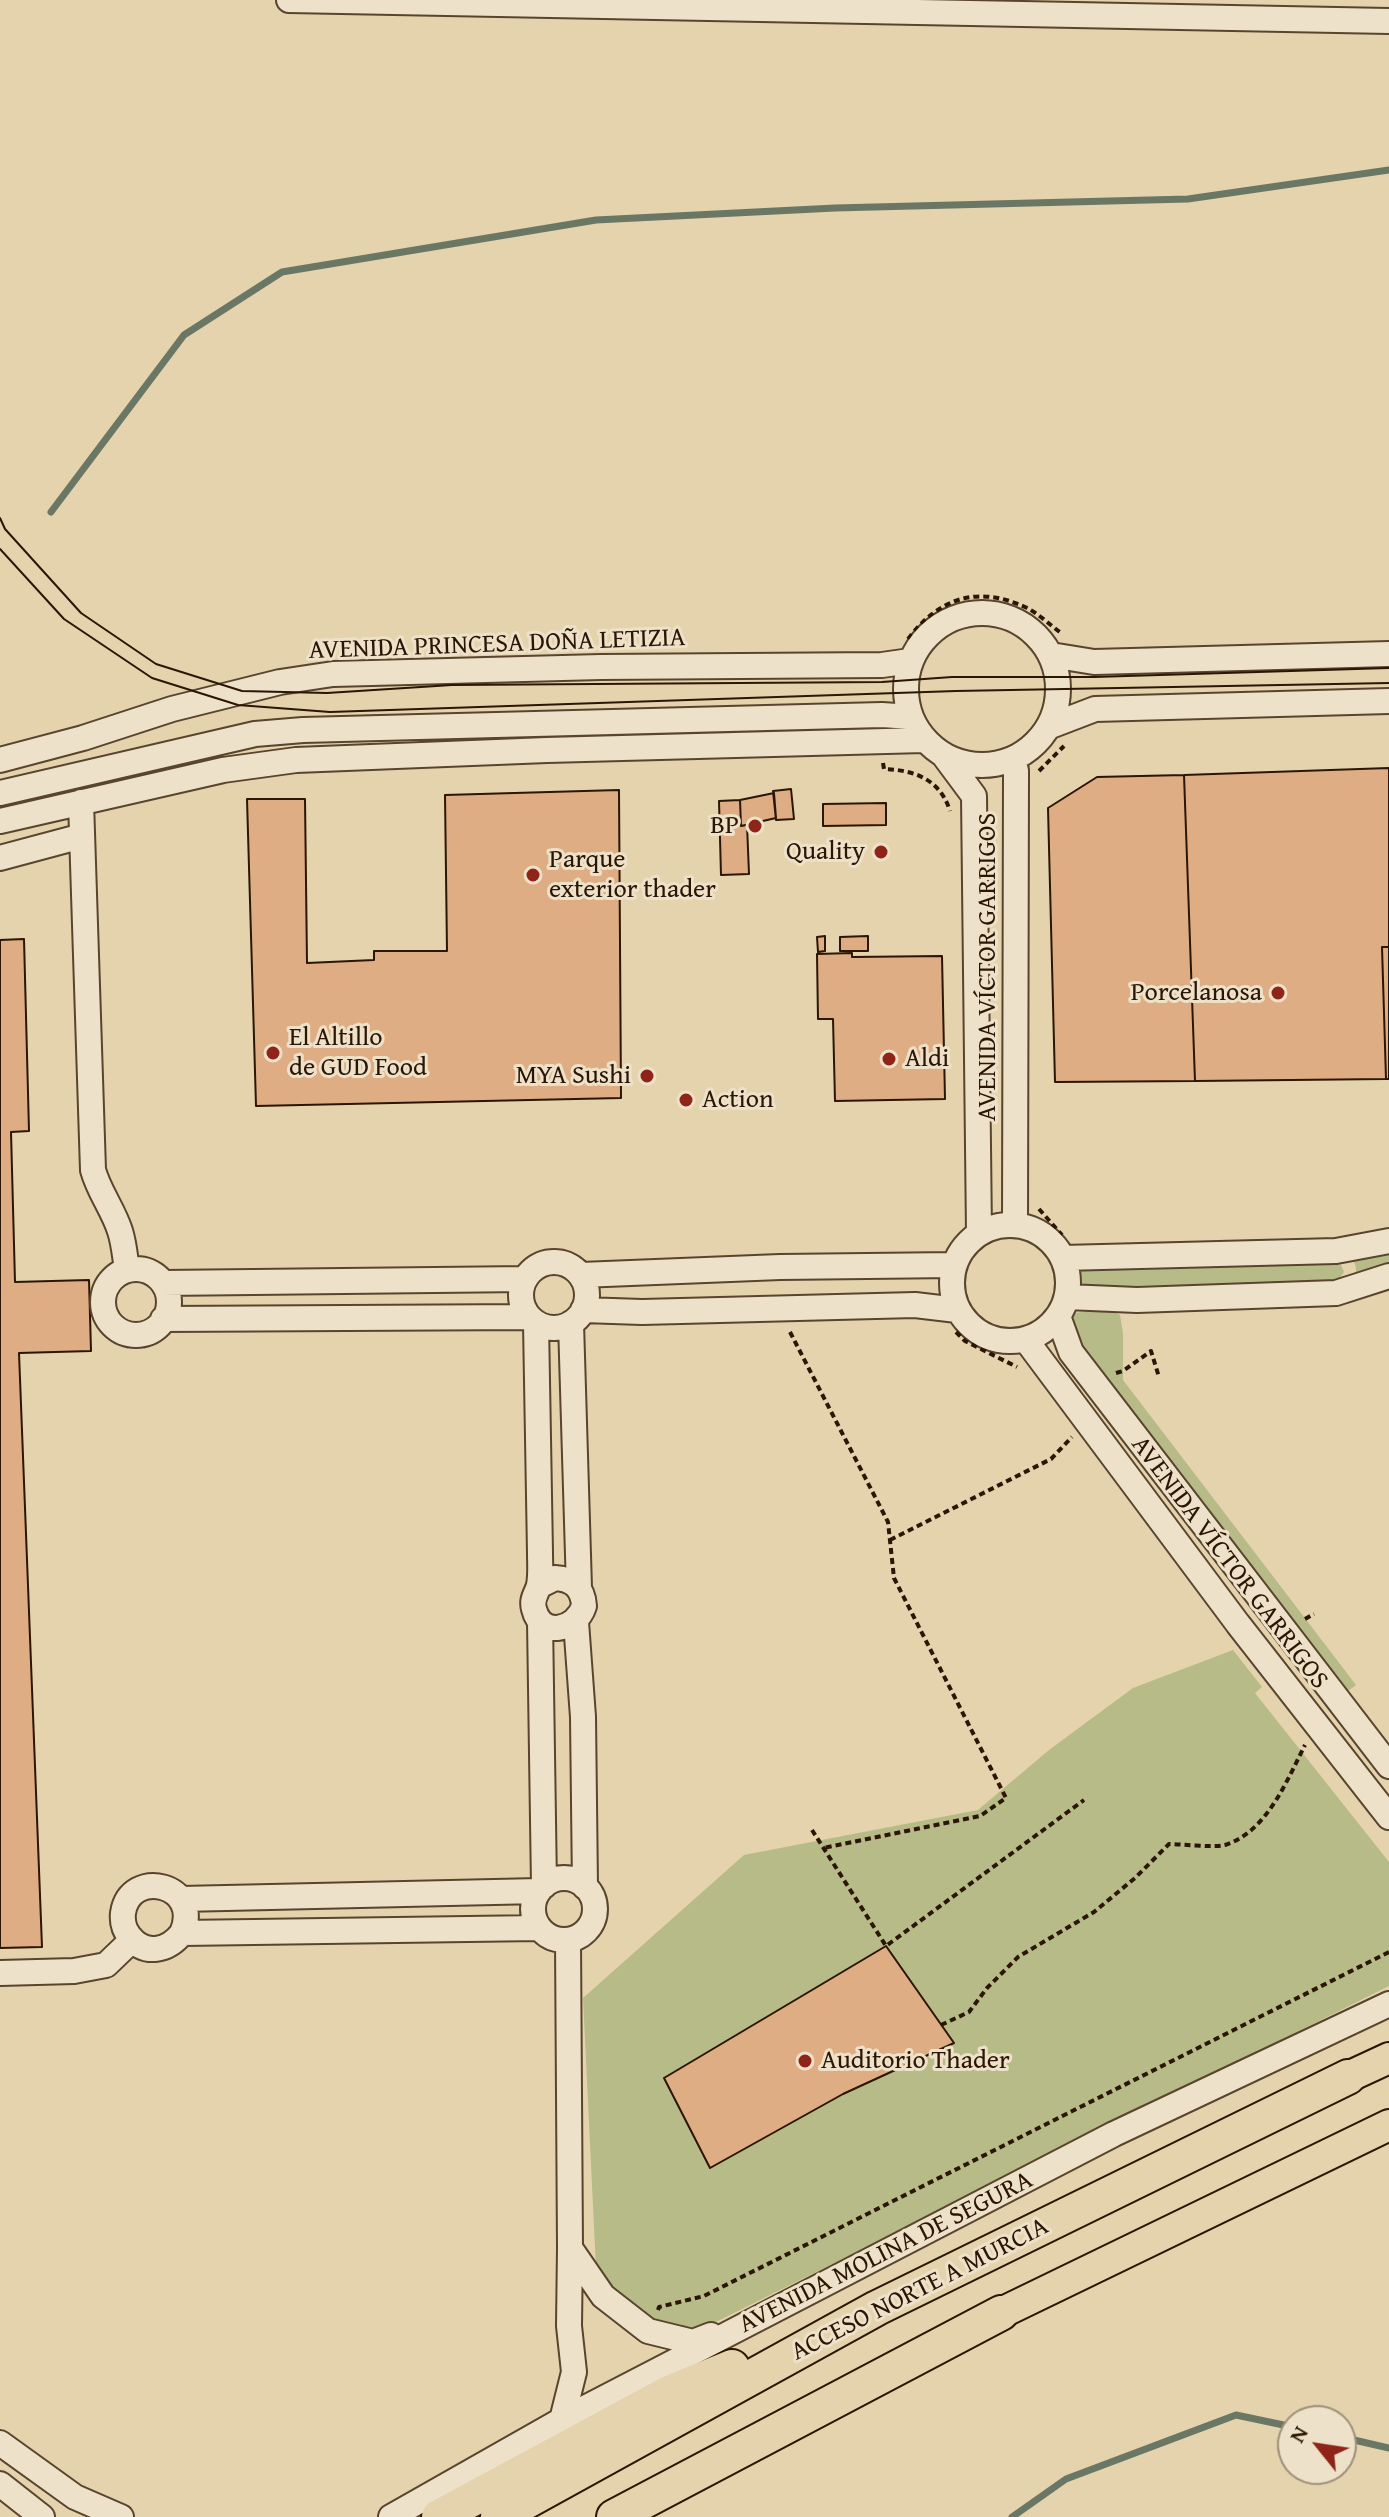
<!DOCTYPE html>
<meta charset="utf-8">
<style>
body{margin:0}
#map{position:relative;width:1389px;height:2517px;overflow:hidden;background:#e4d3ac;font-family:"Gentium Book Plus",serif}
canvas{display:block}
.north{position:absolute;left:1277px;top:2405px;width:80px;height:80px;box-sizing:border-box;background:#ede2c9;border:2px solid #9f907a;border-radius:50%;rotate:300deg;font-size:22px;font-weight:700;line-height:32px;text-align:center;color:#2b1504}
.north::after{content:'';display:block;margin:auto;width:28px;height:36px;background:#8f2418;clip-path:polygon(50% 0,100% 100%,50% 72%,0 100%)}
</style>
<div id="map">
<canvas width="1389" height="2517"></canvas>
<div class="north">N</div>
</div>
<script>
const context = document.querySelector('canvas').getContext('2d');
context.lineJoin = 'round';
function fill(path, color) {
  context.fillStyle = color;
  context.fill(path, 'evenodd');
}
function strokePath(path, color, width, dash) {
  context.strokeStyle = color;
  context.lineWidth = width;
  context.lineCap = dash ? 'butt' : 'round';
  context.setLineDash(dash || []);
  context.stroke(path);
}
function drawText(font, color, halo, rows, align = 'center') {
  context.font = font + ' "Gentium Book Plus",serif';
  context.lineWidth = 6;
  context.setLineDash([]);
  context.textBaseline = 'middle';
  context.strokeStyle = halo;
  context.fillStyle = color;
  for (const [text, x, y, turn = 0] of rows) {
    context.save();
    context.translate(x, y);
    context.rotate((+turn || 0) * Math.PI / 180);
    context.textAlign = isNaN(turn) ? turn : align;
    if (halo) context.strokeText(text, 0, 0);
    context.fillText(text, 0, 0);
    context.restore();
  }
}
const green = new Path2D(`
 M1389 1249V1264L1353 1283C1358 1270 1357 1265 1349 1254Z
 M1333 1263 1341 1265 1344 1272 1337 1282 1073 1289 1072 1268Z
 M1109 1309 1120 1315 1123 1333V1380L1356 1685 1344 1694 1073 1340 1065 1314Z
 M1233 1650 1262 1687 1255 1693 1389 1862V1986L716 2322 690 2329 653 2322 622 2301 596 2268 583 1998 744 1855 978 1810 1049 1750 1133 1688ZM886 1946 954 2043 842 2094 665 2078Z`);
const stream = new Path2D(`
 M51 512 184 335 282 272 596 220 835 208 1188 199 1389 170
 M1341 2437 1389 2448
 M1012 2517 1066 2479 1236 2415 1293 2427`);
const building = new Path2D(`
 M1389 768V947H1382L1386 1079 1195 1081 1184 775Z
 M1184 775 1195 1081 1055 1082 1048 808 1097 777Z
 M791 789 794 819 776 820 773 791Z
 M619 790 621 1098 256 1106 247 799H305L307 963 374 960V951H447L445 795Z
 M774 793 776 818 741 826 740 800Z
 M740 800 741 826 747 825 749 874 721 875 719 801Z
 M886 803V825L823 826V804Z
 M825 936V951L818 952 817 937Z
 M868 936V951H840V937Z
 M24 939 29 1131 11 1132 15 1282 89 1280 91 1351 19 1353 42 1947 0 1948V940Z
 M1382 947H1389V1079H1386Z
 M852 953V957L942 956 945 1099 835 1101 833 1019H818L817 954Z
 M886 1946 954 2043 843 2094 710 2168 664 2078Z`);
const path = new Path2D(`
 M908 639C939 598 977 585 1025 607 1038 613 1050 625 1061 633
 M883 763 884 769C914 770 940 779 950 811
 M1039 771 1064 746
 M1039 1209 1062 1235
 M790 1332 888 1522 894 1578 1006 1798 980 1816 823 1848
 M956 1332 965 1341 1017 1367
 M1116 1373 1123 1371 1151 1351 1159 1377
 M890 1540 1051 1459 1072 1437
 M1305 1619 1314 1614
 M812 1830 886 1946 1084 1800
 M941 2025 969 2012 987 1988 1018 1957 1094 1912 1135 1878 1169 1844C1184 1844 1212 1848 1225 1845 1267 1832 1287 1780 1305 1745
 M658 2310 659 2307 704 2296 1389 1952`);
const minor = new Path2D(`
 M289 0 1389 21
 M906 689a76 76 0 1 1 152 0a76 76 0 1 1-152 0Z
 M1051 655 1094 662 1389 654
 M1048 727 1095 709 1389 701
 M945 757 974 796 979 1233
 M0 760 83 738 172 709 280 682 333 674 601 667 882 665 910 661
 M1009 761 1016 770 1015 1224
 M0 793 255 734 303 730 882 715 911 717
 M81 802 93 1170C99 1192 113 1209 120 1231 124 1243 125 1257 127 1270
 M0 821 223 770 296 760 547 750 924 740
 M0 858 82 836
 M952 1283a58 58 0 1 1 116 0a58 58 0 1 1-116 0Z
 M1063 1258 1336 1251 1389 1241
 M521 1295a33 33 0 1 1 66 0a33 33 0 1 1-66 0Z
 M103 1302a33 33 0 1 1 66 0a33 33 0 1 1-66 0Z
 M581 1275 780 1267 954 1265
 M163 1283 525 1279
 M1067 1297 1137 1300 1336 1293 1389 1276
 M583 1310 642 1312 915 1305 957 1310
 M1058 1316 1071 1352 1389 1766
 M163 1319 529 1317
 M536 1323 540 1553C540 1563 541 1575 539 1585 537 1594 531 1598 534 1609 541 1638 576 1631 584 1606 583 1588 573 1579 555 1578L539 1586
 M571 1323 579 1588
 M1026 1340 1238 1624 1389 1817
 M540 1621 544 1886
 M576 1622 583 1717 585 1887
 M533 1909a31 31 0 1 1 62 0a31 31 0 1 1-62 0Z
 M181 1899 539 1891
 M182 1933C203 1884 130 1867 123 1913 122 1922 124 1930 130 1937 145 1956 168 1951 182 1933L539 1928
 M568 1940 570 2248
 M0 1973 74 1971 106 1965 132 1940
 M562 2420 574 2372 569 2326 570 2248 603 2296 648 2331 693 2342 711 2335
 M0 2443 75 2497 121 2517
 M0 2484 42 2517
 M391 2517 562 2420 1114 2134 1389 2004`);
const major = new Path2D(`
 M1348 2077 1389 2058
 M1001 2313 1389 2125`);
const highway = new Path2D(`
 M439 2517 669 2393 732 2367
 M498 2517 877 2308 1348 2077
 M614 2517 1001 2313`);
const tram = new Path2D(`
 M0 518 5 529 81 613 156 664 242 691 327 693 452 685 882 682 952 677H1094L1389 668
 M0 549 64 619 152 678 238 705 330 712 956 691 1389 683`);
const markers = [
 [755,826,8,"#8f2418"],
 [881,852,8,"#8f2418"],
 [533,875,8,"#8f2418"],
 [1278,993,8,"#8f2418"],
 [273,1053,8,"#8f2418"],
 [889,1059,8,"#8f2418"],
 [647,1076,8,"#8f2418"],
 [686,1100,8,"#8f2418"],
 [805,2061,8,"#8f2418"]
];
const streetNames = [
 ["AVENIDA PRINCESA DOÑA LETIZIA",497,645,-2],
 ["AVENIDA VÍCTOR GARRIGOS",988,967,-90],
 ["AVENIDA VÍCTOR GARRIGOS",1229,1563,53],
 ["AVENIDA MOLINA DE SEGURA",886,2253,-27],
 ["ACCESO NORTE A MURCIA",920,2290,-27]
];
const poiNames = [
 ["BP",739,826,"right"],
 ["Quality",865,852,"right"],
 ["Parque",549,860],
 ["exterior thader",549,890],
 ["Porcelanosa",1262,993,"right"],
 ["El Altillo",289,1038],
 ["de GUD Food",289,1068],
 ["Aldi",905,1059],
 ["MYA Sushi",631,1076,"right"],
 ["Action",702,1100],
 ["Auditorio Thader",821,2061]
];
fill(green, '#b7bb87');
strokePath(stream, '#6b7765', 7);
fill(building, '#dfad83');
strokePath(building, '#2b1504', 2);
strokePath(minor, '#59442e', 28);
strokePath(major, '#2b1504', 34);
strokePath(highway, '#2b1504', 38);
strokePath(path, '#2b1504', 4, [6, 4]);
strokePath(minor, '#ede2c9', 24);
strokePath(major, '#e4d3ac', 30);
strokePath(highway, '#e4d3ac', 34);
strokePath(tram, '#2b1504', 2);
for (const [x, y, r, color] of markers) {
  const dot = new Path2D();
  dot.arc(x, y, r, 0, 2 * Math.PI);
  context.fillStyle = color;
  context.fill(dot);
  strokePath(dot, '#ede2c9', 3);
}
drawText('26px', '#2b1504', '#ede2c9', streetNames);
drawText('26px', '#2b1504', '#ede2c9', poiNames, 'left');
</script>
